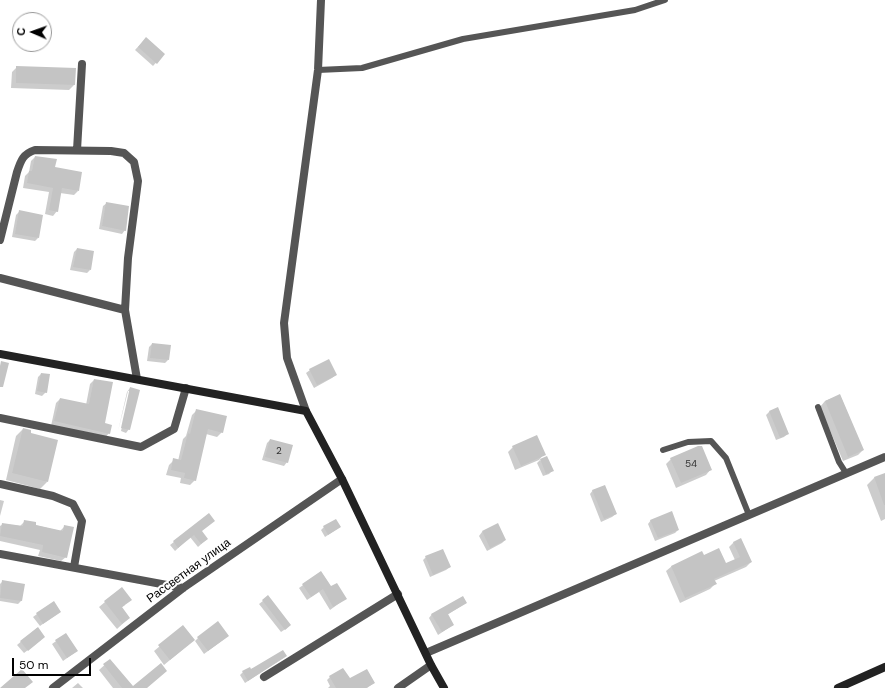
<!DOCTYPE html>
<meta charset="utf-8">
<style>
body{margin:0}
#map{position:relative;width:885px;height:688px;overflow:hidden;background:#fff;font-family:"DM Sans",sans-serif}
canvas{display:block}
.north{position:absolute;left:12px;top:12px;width:40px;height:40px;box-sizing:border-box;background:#fff;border:1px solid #999;border-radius:50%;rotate:272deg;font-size:11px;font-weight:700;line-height:16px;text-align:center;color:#000}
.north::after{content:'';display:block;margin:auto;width:14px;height:18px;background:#000;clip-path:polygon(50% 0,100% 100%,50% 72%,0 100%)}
.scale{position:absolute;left:12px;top:658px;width:79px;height:18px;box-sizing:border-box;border:2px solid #000;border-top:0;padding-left:5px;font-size:12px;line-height:14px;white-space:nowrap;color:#000;-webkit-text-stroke:3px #fff;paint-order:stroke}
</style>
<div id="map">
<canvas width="885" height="688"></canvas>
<div class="north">С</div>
<div class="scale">50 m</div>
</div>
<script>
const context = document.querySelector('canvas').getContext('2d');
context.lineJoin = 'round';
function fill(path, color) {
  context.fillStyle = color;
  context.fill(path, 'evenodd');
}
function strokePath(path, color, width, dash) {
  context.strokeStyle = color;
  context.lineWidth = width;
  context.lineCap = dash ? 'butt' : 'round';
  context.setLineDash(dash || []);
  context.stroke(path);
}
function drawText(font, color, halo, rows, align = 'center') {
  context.font = font + ' "DM Sans",sans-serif';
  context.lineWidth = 4;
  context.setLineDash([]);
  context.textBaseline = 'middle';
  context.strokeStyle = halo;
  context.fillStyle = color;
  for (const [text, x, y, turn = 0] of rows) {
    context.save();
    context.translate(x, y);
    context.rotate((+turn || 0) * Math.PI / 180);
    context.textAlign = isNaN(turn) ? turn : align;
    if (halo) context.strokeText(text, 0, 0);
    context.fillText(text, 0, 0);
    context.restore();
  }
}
const shadow = new Path2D(`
 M146 38 164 54 153 66 135 50Z
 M17 67 75 69 74 85 69 90 11 88 12 72Z
 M35 157 54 168 78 191 74 195 60 193 57 211 53 216 45 214 49 192 23 188 25 176 29 172 31 161Z
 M107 203 125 230 122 234 99 229 103 206Z
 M20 211 38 238 35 241 12 237 16 215Z
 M77 249 90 270 87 273 70 270 74 252Z
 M152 344 168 360 165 363 147 361 149 347Z
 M310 370 336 375 332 378 314 388 306 373Z
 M41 374 46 392 42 396 35 394 38 377Z
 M94 380 103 424 109 433 105 438 51 426 56 403 60 399 86 405 90 384Z
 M130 388 129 429 126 433 121 431 130 391H128L118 431 127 392Z
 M840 395 863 450 858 455 843 461 820 407 825 401Z
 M777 409 787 434 784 437 776 440 766 415 769 412Z
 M197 410 222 432 217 437 206 434 195 480 190 485 180 483 181 478 166 475 169 465 174 460 178 461 183 439 186 436 192 415Z
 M23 429 47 482 40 489 6 480 16 436Z
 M270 440 287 462 284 466 262 460 267 443Z
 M513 447 544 454 539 460 515 470 508 452Z
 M671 459 711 469 706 475 676 488 666 464Z
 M540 460 553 470 549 474 543 476 537 463Z
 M885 474V519L881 521 867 485 874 478Z
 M593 490 616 514 612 517 601 522 590 494Z
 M0 500 4 501 0 516Z
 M209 515 201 532 207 539 198 547 190 537 175 551 170 545Z
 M651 520 678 530 675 533 655 541 648 524Z
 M25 521 35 525 60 531 65 526 66 557 61 561 38 556 40 550 0 541V526L3 524 20 526Z
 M498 525 505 540 502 543 487 551 479 536 482 532Z
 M324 527H340L325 537 321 530Z
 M734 542 751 562 746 567 714 581 715 584 710 589 680 603 666 571 672 566 703 556 725 565 735 560 729 547Z
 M426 557 450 567 446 570 430 577 423 560Z
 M321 572 331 587 345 599 330 610 319 592 307 600 299 588Z
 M2 582 24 585 21 601 18 604 0 601V584Z
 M268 597 287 628 281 632 259 604Z
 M105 602 125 605 121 608 129 618 117 629 99 607Z
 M466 603 447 615 453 625 438 635 429 618 432 614Z
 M60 612 40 626 33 617 37 614Z
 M183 627 194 640 164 665 154 651Z
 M37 628 41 640 24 653 17 645Z
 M66 634 77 651 63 661 52 644Z
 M198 638 224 639 204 654 195 641Z
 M286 656 245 683 240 675 243 672Z
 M110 660 133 688H146H113L99 670Z
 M330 677 350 679 374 683 367 688H328L330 686 327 680Z
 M78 683 83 688H72Z`);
const building = new Path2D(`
 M146 37 165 54 157 64 138 47Z
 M16 66 76 68 75 85 16 83Z
 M35 156 57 159 55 167 82 172 79 191 62 188 58 212 49 210 53 188 27 183 29 171H32Z
 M106 202 129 206 126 231 102 226Z
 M19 210 43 215 39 238 15 234Z
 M77 248 94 251 91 270 73 267Z
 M152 343 171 345 169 360 150 358Z
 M329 359 337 375 317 385 309 369Z
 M1 361 9 363 3 387H0V366Z
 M41 373 50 374 47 393 37 391Z
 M94 379 113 382 105 423 112 425 110 434 54 421 60 398 89 404Z
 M130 387 140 390 130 430 121 428Z
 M840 394 864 450 848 457 825 401Z
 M778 407 789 434 780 438 769 411Z
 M196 409 227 416 223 433 208 429 196 481 184 478 185 473 171 470 173 458 181 460 188 433 190 434Z
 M23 428 31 430V433L58 440 48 482 12 473Z
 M537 435 546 455 521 466 512 446Z
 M270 439 293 445 288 463 265 457Z
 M698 446H702L712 470 681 483 670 458Z
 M547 456 554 471 546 474 540 459Z
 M885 473V505H884L874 477Z
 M605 485 617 514 604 519 592 490Z
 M672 511 679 530 658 538 650 520Z
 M209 513 215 521 202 531 208 539 201 544 194 535 178 548 173 541Z
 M336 519 341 527 328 535 323 526Z
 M24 520 36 522V525L63 531 64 525 74 527 67 558 42 552 43 545 0 536 2 523 23 526Z
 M498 523 506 540 490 548 482 531Z
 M741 538 752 562 714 579 717 584 685 598 671 566 702 551 704 555 719 548 726 563 740 557 733 542Z
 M443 549 451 567 433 575 425 556Z
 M321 571 331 586 337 583 347 599 333 607 323 589 311 597 302 584Z
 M2 580 25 584 22 601 0 598Z
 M122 587 132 600 122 607 130 618 122 624 104 601Z
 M268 595 291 625 285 630 262 600Z
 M463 596 467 603 448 614 454 625 442 632 431 614Z
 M54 601 61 612 43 624 36 613Z
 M218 621 229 636 208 651 197 637Z
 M183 625 195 640 170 660 158 645Z
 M38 627 45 637 28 651 20 641Z
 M66 633 78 651 67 658 55 640Z
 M283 650 287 656 248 681 242 671 250 667 251 669Z
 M110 659 133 686 161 663 167 671 147 688H122L103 664Z
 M343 668 350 678 367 669 375 683 366 688H336L329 676Z
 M22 669 33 682 25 688H0Z`);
const lane = new Path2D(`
 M318 70 362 68 463 39 635 10 665 0
 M818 407 839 462 846 473
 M663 450 688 442 711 441 726 458 749 515`);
const street = new Path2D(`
 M77 150 82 64
 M0 240 17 172C21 160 23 154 35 150L111 151 124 153 134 162 138 181 128 258 125 310 137 379
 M0 278 125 310
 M306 411 287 358 284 323 318 70 321 0
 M0 418 141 447 174 429 186 388
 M0 484 53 496 73 504 82 521 74 567
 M0 554 183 588
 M426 653 885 457
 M264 677 398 594
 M53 688 183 588 342 479
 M398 688 431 665`);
const secondary = new Path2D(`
 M0 354 306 411 342 479 431 665 444 688
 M838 688 885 667`);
const numberNames = [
 ["2",279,451],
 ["54",691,464]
];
const streetNames = [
 ["Рассветная улица",189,571,-36]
];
fill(shadow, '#0003');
fill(building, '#c4c4c4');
strokePath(lane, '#555', 6);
strokePath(street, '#555', 8);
strokePath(secondary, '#222', 8);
drawText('10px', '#313131', null, numberNames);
drawText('12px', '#000', '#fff', streetNames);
</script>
